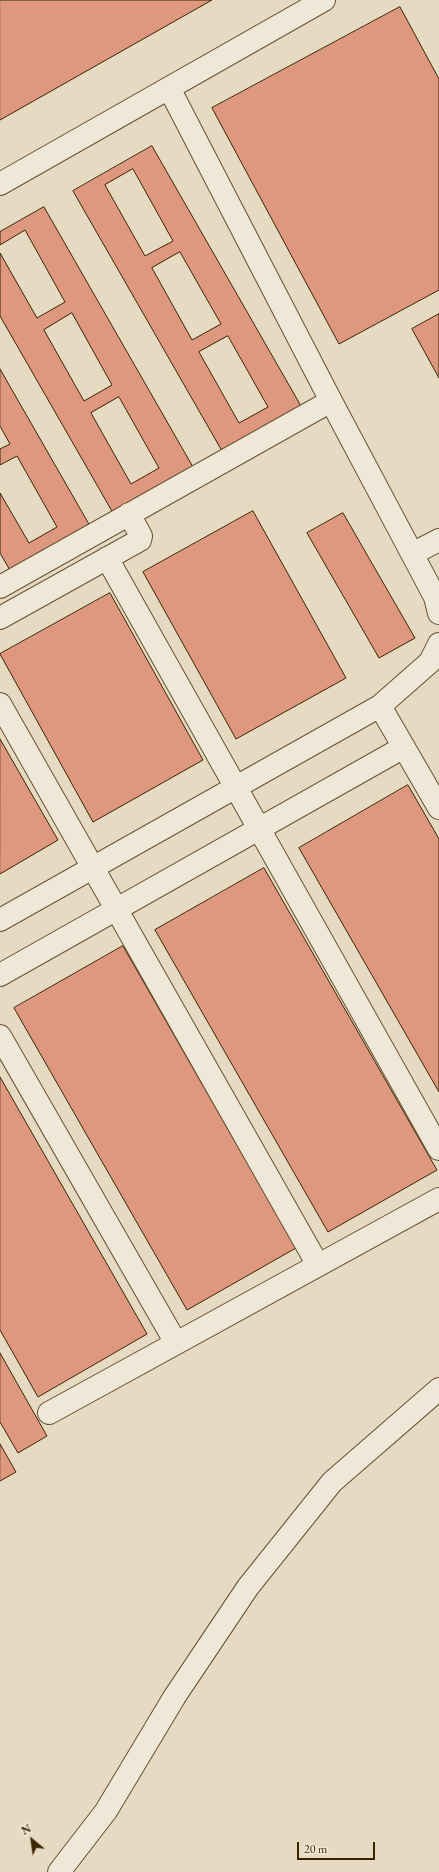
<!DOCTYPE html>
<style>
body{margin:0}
#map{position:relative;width:439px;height:1872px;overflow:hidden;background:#e7dac2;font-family:"EB Garamond",serif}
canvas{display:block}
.north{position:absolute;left:12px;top:1820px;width:40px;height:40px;-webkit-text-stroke:3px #efe7d7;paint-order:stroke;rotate:331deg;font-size:11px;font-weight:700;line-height:16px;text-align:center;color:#3b2501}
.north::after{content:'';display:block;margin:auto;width:14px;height:18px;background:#3b2501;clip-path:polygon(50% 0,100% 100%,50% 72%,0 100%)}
.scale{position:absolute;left:297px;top:1842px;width:78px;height:18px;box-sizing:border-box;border:2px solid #3b2501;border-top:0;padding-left:5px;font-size:12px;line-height:14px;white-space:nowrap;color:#3b2501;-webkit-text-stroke:3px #efe7d7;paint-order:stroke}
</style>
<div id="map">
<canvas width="439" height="1872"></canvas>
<div class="north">N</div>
<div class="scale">20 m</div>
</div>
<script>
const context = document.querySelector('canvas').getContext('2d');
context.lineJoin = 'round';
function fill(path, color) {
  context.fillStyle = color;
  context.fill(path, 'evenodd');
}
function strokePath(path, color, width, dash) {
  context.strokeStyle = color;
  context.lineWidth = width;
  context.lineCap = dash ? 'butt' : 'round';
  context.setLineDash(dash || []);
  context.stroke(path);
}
const building = new Path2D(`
 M0 0H212L0 120Z
 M400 7 439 79V290L339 344 212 108Z
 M152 146 301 406 222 451 73 191ZM133 169 173 241 145 256 105 185ZM180 252 221 324 192 340 152 268ZM228 336 268 407 239 423 199 352Z
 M44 207 193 467 113 513 0 316V253L37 318 65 302 25 230 0 245V232ZM72 313 112 385 84 401 44 330ZM119 397 159 468 131 484 91 413Z
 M439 314V378L412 329Z
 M0 369 90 526 11 572 0 553V493L29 543 57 527 17 456 0 465V449L10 444 0 426Z
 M253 511 346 678 236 739 143 572Z
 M343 513 415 638 379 658 307 533Z
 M110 593 203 760 93 822 0 654Z
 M0 739 58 840 0 874Z
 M408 785 439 839V1092L299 848Z
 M264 868 437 1170 328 1232 155 930Z
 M123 946 296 1248 187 1310 14 1008Z
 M0 1077 147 1334 38 1397 0 1330Z
 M0 1353 47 1436 18 1453 0 1422Z
 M0 1444 16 1472 0 1481Z`);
const minor = new Path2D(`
 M169 88 331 401 435 597 439 613
 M0 184 324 0
 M412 554 439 540
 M107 558 439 1149
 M0 587 331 401
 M0 618 140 540 141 536 129 514
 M0 704 318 1265
 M380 706 439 808
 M0 920 380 706 430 662 439 644
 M0 975 404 747
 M0 1036 176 1343
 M49 1413 439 1199
 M59 1872 106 1811 175 1696 248 1587 332 1482 439 1389`);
fill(building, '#de9880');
strokePath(building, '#3b2501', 1);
strokePath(minor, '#665231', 24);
strokePath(minor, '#efe7d7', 22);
</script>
